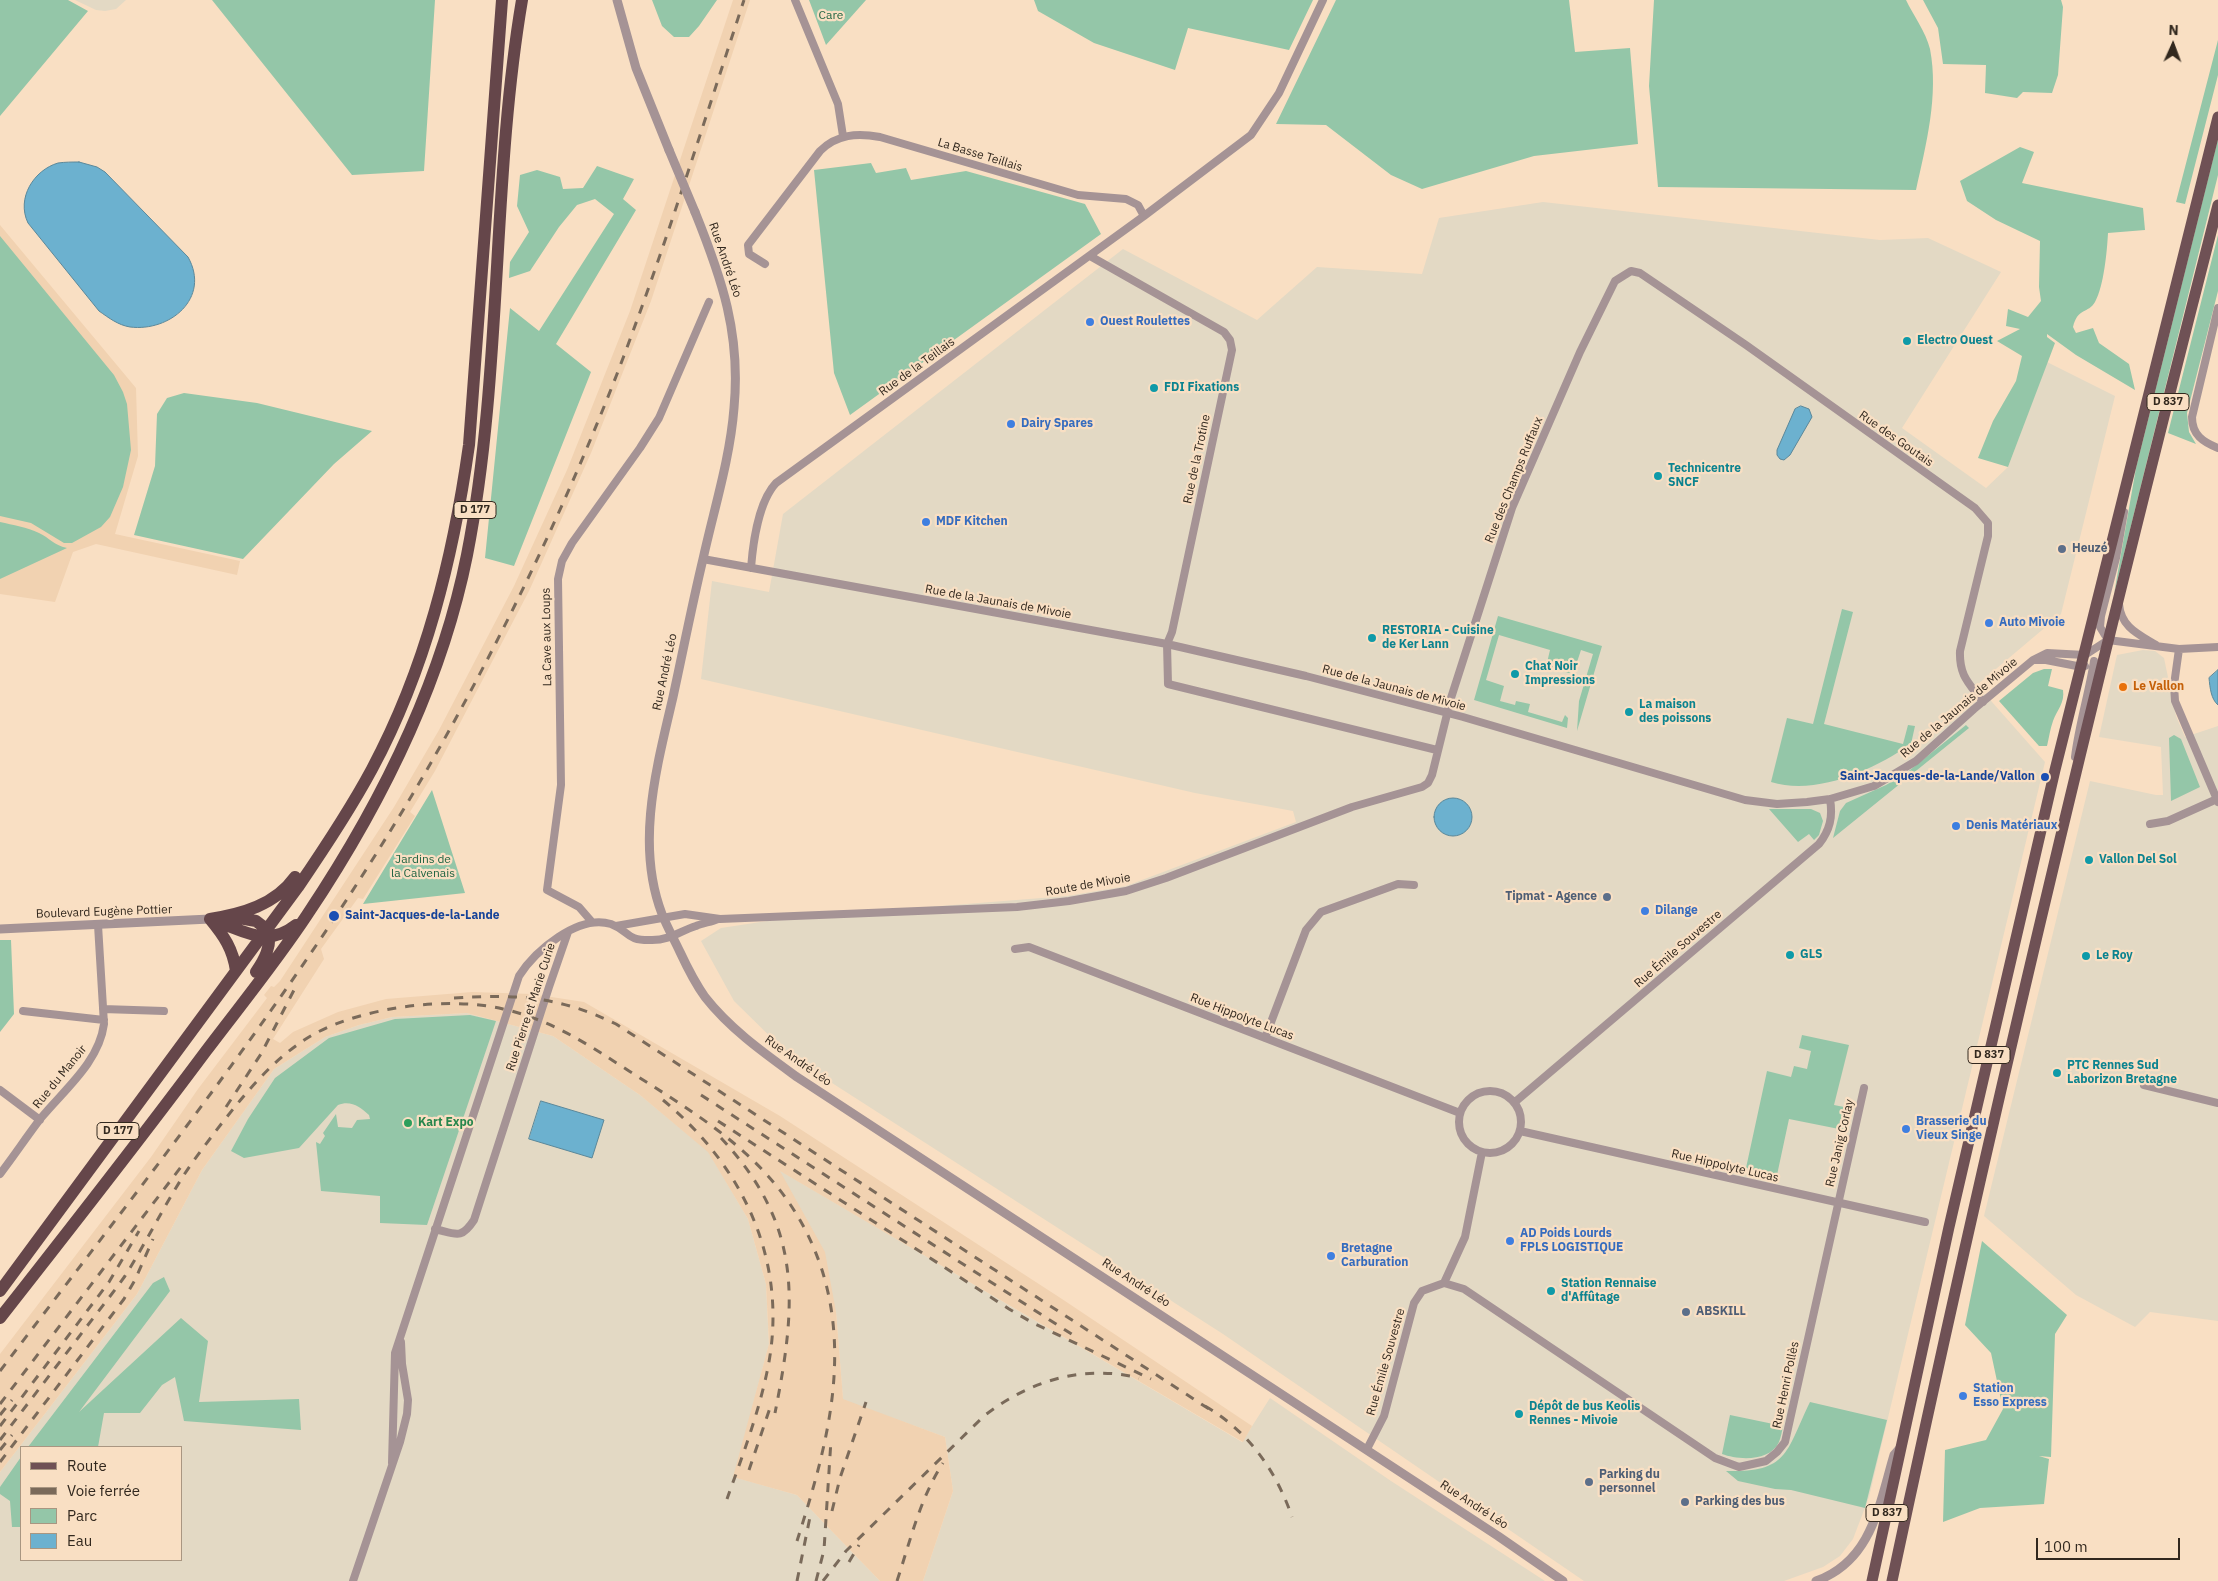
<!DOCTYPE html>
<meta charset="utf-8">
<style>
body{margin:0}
#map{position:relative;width:2218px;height:1581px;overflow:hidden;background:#f9dfc3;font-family:"IBM Plex Sans",sans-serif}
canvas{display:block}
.legend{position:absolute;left:20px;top:1446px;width:162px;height:115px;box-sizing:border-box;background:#f9dfc3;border:1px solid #a99681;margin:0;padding:6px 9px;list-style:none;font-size:15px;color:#32281e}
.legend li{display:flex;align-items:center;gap:10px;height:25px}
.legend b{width:25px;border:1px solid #a99681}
.north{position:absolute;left:2148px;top:20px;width:50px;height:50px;-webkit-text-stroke:4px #f9dfc3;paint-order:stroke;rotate:2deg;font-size:14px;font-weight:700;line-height:20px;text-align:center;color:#32281e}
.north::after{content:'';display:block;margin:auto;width:18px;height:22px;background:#32281e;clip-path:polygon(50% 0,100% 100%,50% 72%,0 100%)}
.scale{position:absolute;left:2036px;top:1538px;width:144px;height:22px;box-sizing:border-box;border:2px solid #32281e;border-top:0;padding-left:6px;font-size:15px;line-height:18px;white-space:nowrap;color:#32281e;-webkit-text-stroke:4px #f9dfc3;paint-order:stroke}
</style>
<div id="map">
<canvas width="2218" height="1581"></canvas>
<ul class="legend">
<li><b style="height:6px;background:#6f5155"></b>Route</li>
<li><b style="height:6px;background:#7a6a5a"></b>Voie ferrée</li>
<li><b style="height:14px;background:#94c6a8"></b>Parc</li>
<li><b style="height:14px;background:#6cb1cf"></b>Eau</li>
</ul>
<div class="north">N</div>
<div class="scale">100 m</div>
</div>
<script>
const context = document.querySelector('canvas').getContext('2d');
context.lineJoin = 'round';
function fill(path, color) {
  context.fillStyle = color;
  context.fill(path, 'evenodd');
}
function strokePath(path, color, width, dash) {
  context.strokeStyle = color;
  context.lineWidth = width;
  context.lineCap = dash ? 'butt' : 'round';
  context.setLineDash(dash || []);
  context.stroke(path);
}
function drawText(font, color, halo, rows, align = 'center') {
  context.font = font + ' "IBM Plex Sans",sans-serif';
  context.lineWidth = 4.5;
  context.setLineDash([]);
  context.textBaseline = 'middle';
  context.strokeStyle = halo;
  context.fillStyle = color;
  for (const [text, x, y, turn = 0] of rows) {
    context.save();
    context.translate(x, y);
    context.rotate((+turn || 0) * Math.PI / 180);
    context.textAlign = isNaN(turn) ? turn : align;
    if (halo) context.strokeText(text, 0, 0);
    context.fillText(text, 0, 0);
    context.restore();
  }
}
const industrial = new Path2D(`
 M75 0H126L116 9 105 11 96 10Z
 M1543 202 1880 240 1928 238 2001 272 1902 428 1986 488 2008 467 2047 362 2115 396 2061 614 1977 685 2045 762 1869 1497 1853 1539 1840 1556 1823 1567 1784 1581H1584L1223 1334 790 1056 734 1001 701 941 721 928 833 911 915 908 1067 896 1126 886 1296 822 1293 811 1195 793 701 679 712 581 769 592 783 514 1123 249 1257 320 1317 267 1422 274 1439 218Z
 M2143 650 2155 651 2164 658 2176 716 2185 737 2218 726V1321L2150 1312 2135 1327 2076 1295 1984 1216 2090 781 2156 795H2163L2161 747 2099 737 2117 655Z
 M467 1013 553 1036 640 1095 708 1151 748 1219 766 1284 769 1344 734 1477 797 1495 880 1581H0V1472L137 1294 202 1170 274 1069 325 1037 359 1025 392 1017ZM21 1447H181V1560H21Z
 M779 1170 1242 1442 1270 1398 1391 1481 1545 1581H923L953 1491 945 1437 843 1400 836 1312Z`);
const built = new Path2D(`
 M733 0H750L651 301 591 453 529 591 435 771 410 812 415 816 363 899 358 898 321 949 324 959 273 1039 280 1043 293 1032 338 1012 386 999 472 992 532 994 584 1002 780 1116 1062 1299 1252 1426 1243 1442 780 1171 825 1252 836 1312 843 1399 945 1437 953 1491 923 1581H880L797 1495 733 1477 769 1344 766 1284 748 1219 708 1152 640 1095 553 1036 467 1013 392 1017 359 1025 325 1037 274 1069 202 1170 137 1294 0 1472V1354L151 1157 198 1089 267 998 264 995 271 986 274 987 280 981 303 946 394 807 439 730 514 586 567 470 630 311Z
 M0 225 136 388 138 456 115 534 240 561 237 575 96 544 73 552 55 602 0 594Z`);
const green = new Path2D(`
 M0 0H68L88 11 0 116Z
 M212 0H435L424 171 352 175Z
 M652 0H717L699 26 689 37H674L662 26Z
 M809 0H866L826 45Z
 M1034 0H1313L1289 50 1188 28 1175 70 1094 43 1038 11Z
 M1336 0H1569L1575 52 1630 48 1638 144 1534 156 1422 189 1391 175 1326 125 1276 124Z
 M1654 0H1906C1913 15 1926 32 1930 49 1939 95 1926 145 1916 190L1658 187 1649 86Z
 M1923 0H2061L2063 7 2058 75 2052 93 2023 92 2017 98 1985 93 1986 65 1943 64 1938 28Z
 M2218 40V75L2185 204 2176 202Z
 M2218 139V175L2114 594 2136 468Z
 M2020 147 2034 152 2022 183 2143 208 2145 230 2108 233C2107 251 2104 286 2095 302 2088 314 2078 307 2073 327L2076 333 2093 328 2099 343 2129 364 2135 390 2076 355 2047 334V337L2055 343 2008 467 1978 458 1993 421 2016 381 2022 356 1997 341 2020 329 2006 326 2008 309 2028 317 2041 301 2039 287 2040 241 1996 220 1967 201 1960 181Z
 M871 163 876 173 906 168 911 180 966 171 1085 204 1101 234 850 415 834 373 814 170Z
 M597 166 634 179 623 199 636 210 556 344 591 372 514 566 485 558 510 308 539 331 614 214 595 199 577 205 559 227 530 271 509 278 510 262 529 232 517 206 520 175 537 170 560 177 563 189 583 188Z
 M2218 235V291L2187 413 2189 432 2196 444 2168 433Z
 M0 236 114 375 123 392 127 404 131 450 123 487 110 517 101 527 72 543H64L31 523 0 516Z
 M184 393 257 403 372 431 334 464 243 559 134 535 155 466 157 414 167 398Z
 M0 522C13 525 27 527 39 533 50 538 53 545 67 548L0 579Z
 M1842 609 1853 612 1824 724 1903 744 1908 725 1915 726 1911 744C1873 770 1817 796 1771 782L1787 718 1813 724Z
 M1498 616 1602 646 1577 731 1579 701 1593 654 1581 650 1575 668 1569 673 1546 667 1550 650 1499 635 1486 680 1504 686 1500 701 1515 705 1516 701 1530 704 1528 712 1562 722 1565 715 1568 718 1567 728 1474 700Z
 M2044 669H2052L2048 686 2063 690C2065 703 2057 710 2053 721 2050 729 2049 738 2047 746H2039L1999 701 2033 673Z
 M1966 725 1969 728 1833 838 1840 811 1846 803 1886 785 1905 774Z
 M2174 735 2181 739 2200 787 2171 801 2169 738Z
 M432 790 465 893 363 904Z
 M1769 809H1811L1820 813 1823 821 1819 835 1814 840 1809 834 1798 842Z
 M0 940H11L14 1014 0 1032Z
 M470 1015 496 1021 427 1225 380 1223V1196L321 1191 316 1142 320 1144 325 1136 323 1133 336 1114 338 1127 352 1128 357 1120 370 1119 369 1115C360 1107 351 1100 338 1105L299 1148 244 1158 231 1151 248 1119 275 1078 329 1038 395 1019Z
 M1802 1035 1849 1045 1834 1105 1849 1108 1844 1130 1789 1119 1777 1175 1746 1168 1767 1071 1791 1077 1794 1066 1807 1069 1811 1051 1799 1048Z
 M1982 1241 2067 1315 2055 1334 2051 1457 2039 1456 2049 1459 2044 1504 1980 1508 1943 1522 1945 1450 1986 1440 2003 1409 1991 1353 1965 1325Z
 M164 1277 170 1291 79 1412 181 1318 208 1341 199 1402 299 1399 301 1430 184 1421 175 1377 162 1385 140 1413H104L98 1447H28L153 1283Z
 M1810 1402 1887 1420 1865 1508 1791 1490 1775 1489 1738 1481 1726 1471C1789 1473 1786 1451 1810 1402Z
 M1730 1415 1783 1426C1782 1431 1781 1437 1779 1442 1770 1462 1738 1460 1722 1454Z
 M21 1457V1527H12L10 1501 0 1494V1487Z`);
const water = new Path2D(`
 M79 162 97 167 105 172 188 257C211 298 170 332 130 327 118 325 109 318 99 311L28 223C16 198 34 170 58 163 65 162 72 162 79 162Z
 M1801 406 1809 409 1812 417 1790 455 1784 460 1780 459 1777 455V450L1795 409Z
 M2218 670V705C2211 699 2210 688 2209 678Z
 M1434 817a19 19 0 1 1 38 0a19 19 0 1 1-38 0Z
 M541 1101 604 1120 592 1158 529 1139Z`);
const minor = new Path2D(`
 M795 0 838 104 843 136
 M1090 256 1224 332 1230 340 1232 350 1172 632 1167 644 1168 684 1437 750
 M765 264 749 254 748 245 820 151C837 134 857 133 880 137L1078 195 1126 199 1138 205 1144 216 1251 135 1279 93 1323 0
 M2218 308 2192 417C2192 435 2203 442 2218 448
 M703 559 1167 644 1306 676 1463 717 1745 800 1777 804 1807 802 1830 799 1874 786 1916 761 1974 709 2033 660 2047 653 2085 655
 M751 568C753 542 759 501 776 483L1144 216
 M2119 604C2121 627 2138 634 2156 645
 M2108 640 2100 627 2101 616 2116 558 2124 512
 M2179 649 2174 685 2175 701 2218 802
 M2085 655 2108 640 2179 649 2218 647
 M2035 660H2046L2082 667 2085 666
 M2075 757C2079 724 2089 693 2094 661
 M2150 824 2168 821 2217 799
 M592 922 579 907 547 890 561 785 558 579 562 561 572 543 640 448 659 418 709 302
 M616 926 685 914 720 919 1017 907 1069 901 1126 891 1166 878 1352 807 1422 787 1428 783 1432 775 1451 698 1512 508 1580 352 1615 281 1631 271 1640 273 1746 345 1975 508 1988 523V536L1960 651C1959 676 1969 683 1983 702
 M1015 949 1029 947 1460 1113
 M103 1009 164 1011
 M23 1011 104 1020
 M1265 1038 1306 930 1321 912 1398 884 1414 885
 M2144 1085 2218 1103
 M0 1090 40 1120
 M1459 1122a31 31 0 1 1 62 0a31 31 0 1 1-62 0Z
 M1515 1102 1819 844C1830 830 1833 817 1830 799
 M1520 1131 1925 1222
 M0 1174C14 1156 27 1136 41 1118 65 1089 99 1062 104 1024L98 925
 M435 1229C456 1234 461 1240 474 1220L549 987 568 932
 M1444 1283 1464 1289 1715 1458 1739 1467 1766 1461 1777 1452 1785 1442 1864 1088
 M1367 1449 1384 1416 1414 1303 1422 1291 1444 1283 1465 1237 1482 1152
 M392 1463 395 1353 519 976C535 951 578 914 611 924 630 931 625 941 652 940 670 940 680 931 696 926 703 923 711 922 718 919
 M353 1581 400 1442 407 1414 408 1400 402 1364 401 1342`);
const tertiary = new Path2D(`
 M617 0 636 68 669 150
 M695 212C722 279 741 334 734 408 730 459 714 509 703 559 692 605 683 651 673 697 657 766 635 844 662 914 667 927 674 939 680 952 687 967 695 983 705 997 730 1029 764 1053 797 1077L1498 1536 1563 1581
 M0 929 210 919
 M1816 1581C1872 1561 1879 1505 1894 1455L1901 1447`);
const primary = new Path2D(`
 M1872 1581 1949 1227 2055 770 2218 117
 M1892 1581C1990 1120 2100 662 2218 205`);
const trunk = new Path2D(`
 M228 916 256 921 269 931C271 947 265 959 256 972
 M210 919C242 914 275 905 295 877
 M210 919C224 936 233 949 236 971
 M215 921C245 931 267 948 296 925
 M0 1291 298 887C324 849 350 810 372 769 426 668 453 558 469 445L502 0
 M0 1318C70 1229 139 1141 206 1051 240 1006 276 962 307 915 380 806 441 685 467 555 503 372 491 183 522 0`);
const rail = new Path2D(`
 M454 998C517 994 558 996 616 1024L1209 1409
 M701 1095 1073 1335
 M663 1100C745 1168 790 1265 767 1372 758 1415 742 1457 727 1499
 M226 1107 261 1054 294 990
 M718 1121 1009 1309 1033 1323 1151 1379
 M721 1138C803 1226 797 1302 775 1413
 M0 1371C155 1167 315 969 441 745 508 626 567 502 617 374 664 251 703 125 744 0
 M0 1404 184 1163
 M1205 1406C1248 1431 1276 1470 1292 1517
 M0 1415 12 1400
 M0 1426 109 1282 139 1231
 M0 1440C26 1406 52 1372 78 1338 93 1318 110 1297 125 1276 145 1244 162 1210 182 1178 192 1162 204 1147 215 1132 244 1095 274 1056 316 1033 365 1007 449 996 503 1009 552 1020 587 1044 629 1071 714 1125 789 1169 822 1270 851 1362 825 1453 797 1541
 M0 1450 12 1435
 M0 1462 124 1299 135 1280 153 1239
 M749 1470 772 1402
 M832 1511 840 1478 866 1402
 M849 1562 859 1545
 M797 1581 810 1517
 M816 1581 824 1550 831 1440
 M823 1581 846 1551 984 1416C1029 1381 1083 1364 1139 1378
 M897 1581C910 1542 920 1498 943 1463`);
const tertiaryBridge = new Path2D(`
 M669 150 695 212`);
const markers = [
 [1090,322,5,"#3f7fe0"],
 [1907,341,5,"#0f9aa8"],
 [1154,388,5,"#0f9aa8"],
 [1011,424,5,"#3f7fe0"],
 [1658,476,5,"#0f9aa8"],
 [926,522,5,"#3f7fe0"],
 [2062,549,5,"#5c6f8a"],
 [1989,623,5,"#3f7fe0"],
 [1372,638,5,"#0f9aa8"],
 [1515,674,5,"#0f9aa8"],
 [2123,687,5,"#e8710a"],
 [1629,712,5,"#0f9aa8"],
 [2045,777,5,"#1a4fb4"],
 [1956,826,5,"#3f7fe0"],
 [2089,860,5,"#0f9aa8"],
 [1607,897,5,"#5c6f8a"],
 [1645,911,5,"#3f7fe0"],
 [334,916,6,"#1a4fb4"],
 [1790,955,5,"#0f9aa8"],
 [2086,956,5,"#0f9aa8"],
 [2057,1073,5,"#0f9aa8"],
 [408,1123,5,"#2e9e5b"],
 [1906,1129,5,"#3f7fe0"],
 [1510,1241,5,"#3f7fe0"],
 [1331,1256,5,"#3f7fe0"],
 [1551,1291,5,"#0f9aa8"],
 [1686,1312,5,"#5c6f8a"],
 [1963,1396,5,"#3f7fe0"],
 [1519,1414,5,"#0f9aa8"],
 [1589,1482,5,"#5c6f8a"],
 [1685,1502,5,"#5c6f8a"]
];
const shields = [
 [2168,402,42],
 [475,510,42],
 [1989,1055,42],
 [118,1131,42],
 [1887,1513,42]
];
const shieldNames = [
 ["D 837",2168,402],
 ["D 177",475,510],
 ["D 837",1989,1055],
 ["D 177",118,1131],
 ["D 837",1887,1513]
];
const parkNames = [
 ["Care",831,16],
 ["Jardins de",423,860],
 ["la Calvenais",423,874]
];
const streetNames = [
 ["La Basse Teillais",980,155,17],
 ["Rue André Léo",725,260,71],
 ["Rue de la Teillais",917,367,-36],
 ["Rue des Goutais",1896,439,35],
 ["Rue de la Trotine",1197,459,-78],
 ["Rue des Champs Ruffaux",1514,480,-68],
 ["Rue de la Jaunais de Mivoie",998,602,10],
 ["La Cave aux Loups",547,637,-91],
 ["Rue André Léo",665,672,-78],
 ["Rue de la Jaunais de Mivoie",1394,688,15],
 ["Rue de la Jaunais de Mivoie",1959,708,-40],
 ["Route de Mivoie",1088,885,-10],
 ["Boulevard Eugène Pottier",104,912,-2],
 ["Rue Émile Souvestre",1678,949,-41],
 ["Rue Pierre et Marie Curie",531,1007,-72],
 ["Rue Hippolyte Lucas",1242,1017,21],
 ["Rue André Léo",798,1061,35],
 ["Rue du Manoir",60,1077,-51],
 ["Rue Janig Corlay",1840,1143,-77],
 ["Rue Hippolyte Lucas",1725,1166,13],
 ["Rue André Léo",1136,1283,33],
 ["Rue Émile Souvestre",1386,1362,-74],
 ["Rue Henri Pollès",1786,1385,-78],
 ["Rue André Léo",1474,1505,33]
];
const shopNames = [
 ["Ouest Roulettes",1100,322],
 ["Dairy Spares",1021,424],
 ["MDF Kitchen",936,522],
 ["Auto Mivoie",1999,623],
 ["Denis Matériaux",1966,826],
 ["Dilange",1655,911],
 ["Brasserie du",1916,1122],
 ["Vieux Singe",1916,1136],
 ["AD Poids Lourds",1520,1234],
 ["FPLS LOGISTIQUE",1520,1248],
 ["Bretagne",1341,1249],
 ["Carburation",1341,1263],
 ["Station",1973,1389],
 ["Esso Express",1973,1403]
];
const cultureNames = [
 ["Electro Ouest",1917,341],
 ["FDI Fixations",1164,388],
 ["Technicentre",1668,469],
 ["SNCF",1668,483],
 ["RESTORIA - Cuisine",1382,631],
 ["de Ker Lann",1382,645],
 ["Chat Noir",1525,667],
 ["Impressions",1525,681],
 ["La maison",1639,705],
 ["des poissons",1639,719],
 ["Vallon Del Sol",2099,860],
 ["GLS",1800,955],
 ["Le Roy",2096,956],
 ["PTC Rennes Sud",2067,1066],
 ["Laborizon Bretagne",2067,1080],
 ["Station Rennaise",1561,1284],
 ["d'Affûtage",1561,1298],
 ["Dépôt de bus Keolis",1529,1407],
 ["Rennes - Mivoie",1529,1421]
];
const serviceNames = [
 ["Heuzé",2072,549],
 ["Tipmat - Agence",1597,897,"right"],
 ["ABSKILL",1696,1312],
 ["Parking du",1599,1475],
 ["personnel",1599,1489],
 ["Parking des bus",1695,1502]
];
const foodNames = [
 ["Le Vallon",2133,687]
];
const transitNames = [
 ["Saint-Jacques-de-la-Lande/Vallon",2035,777],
 ["Saint-Jacques-de-la-Lande",345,916,"left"]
];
const leisureNames = [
 ["Kart Expo",418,1123]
];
fill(industrial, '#e3d9c4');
fill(built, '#f1d2b1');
fill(green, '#94c6a8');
fill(water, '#6cb1cf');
strokePath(water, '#5b889a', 1);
strokePath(minor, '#a59395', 8);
strokePath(tertiary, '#a59395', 9);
strokePath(primary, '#6f5155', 11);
strokePath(trunk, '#65464a', 12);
strokePath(rail, '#7a6a5a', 3, [9, 9]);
strokePath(tertiaryBridge, '#a59395', 9);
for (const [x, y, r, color] of markers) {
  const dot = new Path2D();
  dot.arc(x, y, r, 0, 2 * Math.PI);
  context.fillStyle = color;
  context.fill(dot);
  strokePath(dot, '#f9dfc3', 2);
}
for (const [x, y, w] of shields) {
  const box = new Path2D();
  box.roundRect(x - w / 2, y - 8.5, w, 17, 4);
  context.fillStyle = '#f9dfc3';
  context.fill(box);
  strokePath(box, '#32281e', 1);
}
drawText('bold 11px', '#32281e', null, shieldNames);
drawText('12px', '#1e6341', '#f9dfc3', parkNames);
drawText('12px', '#32281e', '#f9dfc3', streetNames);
drawText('bold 12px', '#366cbe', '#f9dfc3', shopNames, 'left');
drawText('bold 12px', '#0d838f', '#f9dfc3', cultureNames, 'left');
drawText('bold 12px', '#4e5e75', '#f9dfc3', serviceNames, 'left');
drawText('bold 12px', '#c56008', '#f9dfc3', foodNames, 'left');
drawText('bold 12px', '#164399', '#f9dfc3', transitNames, 'right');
drawText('bold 12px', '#27864d', '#f9dfc3', leisureNames, 'left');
</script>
